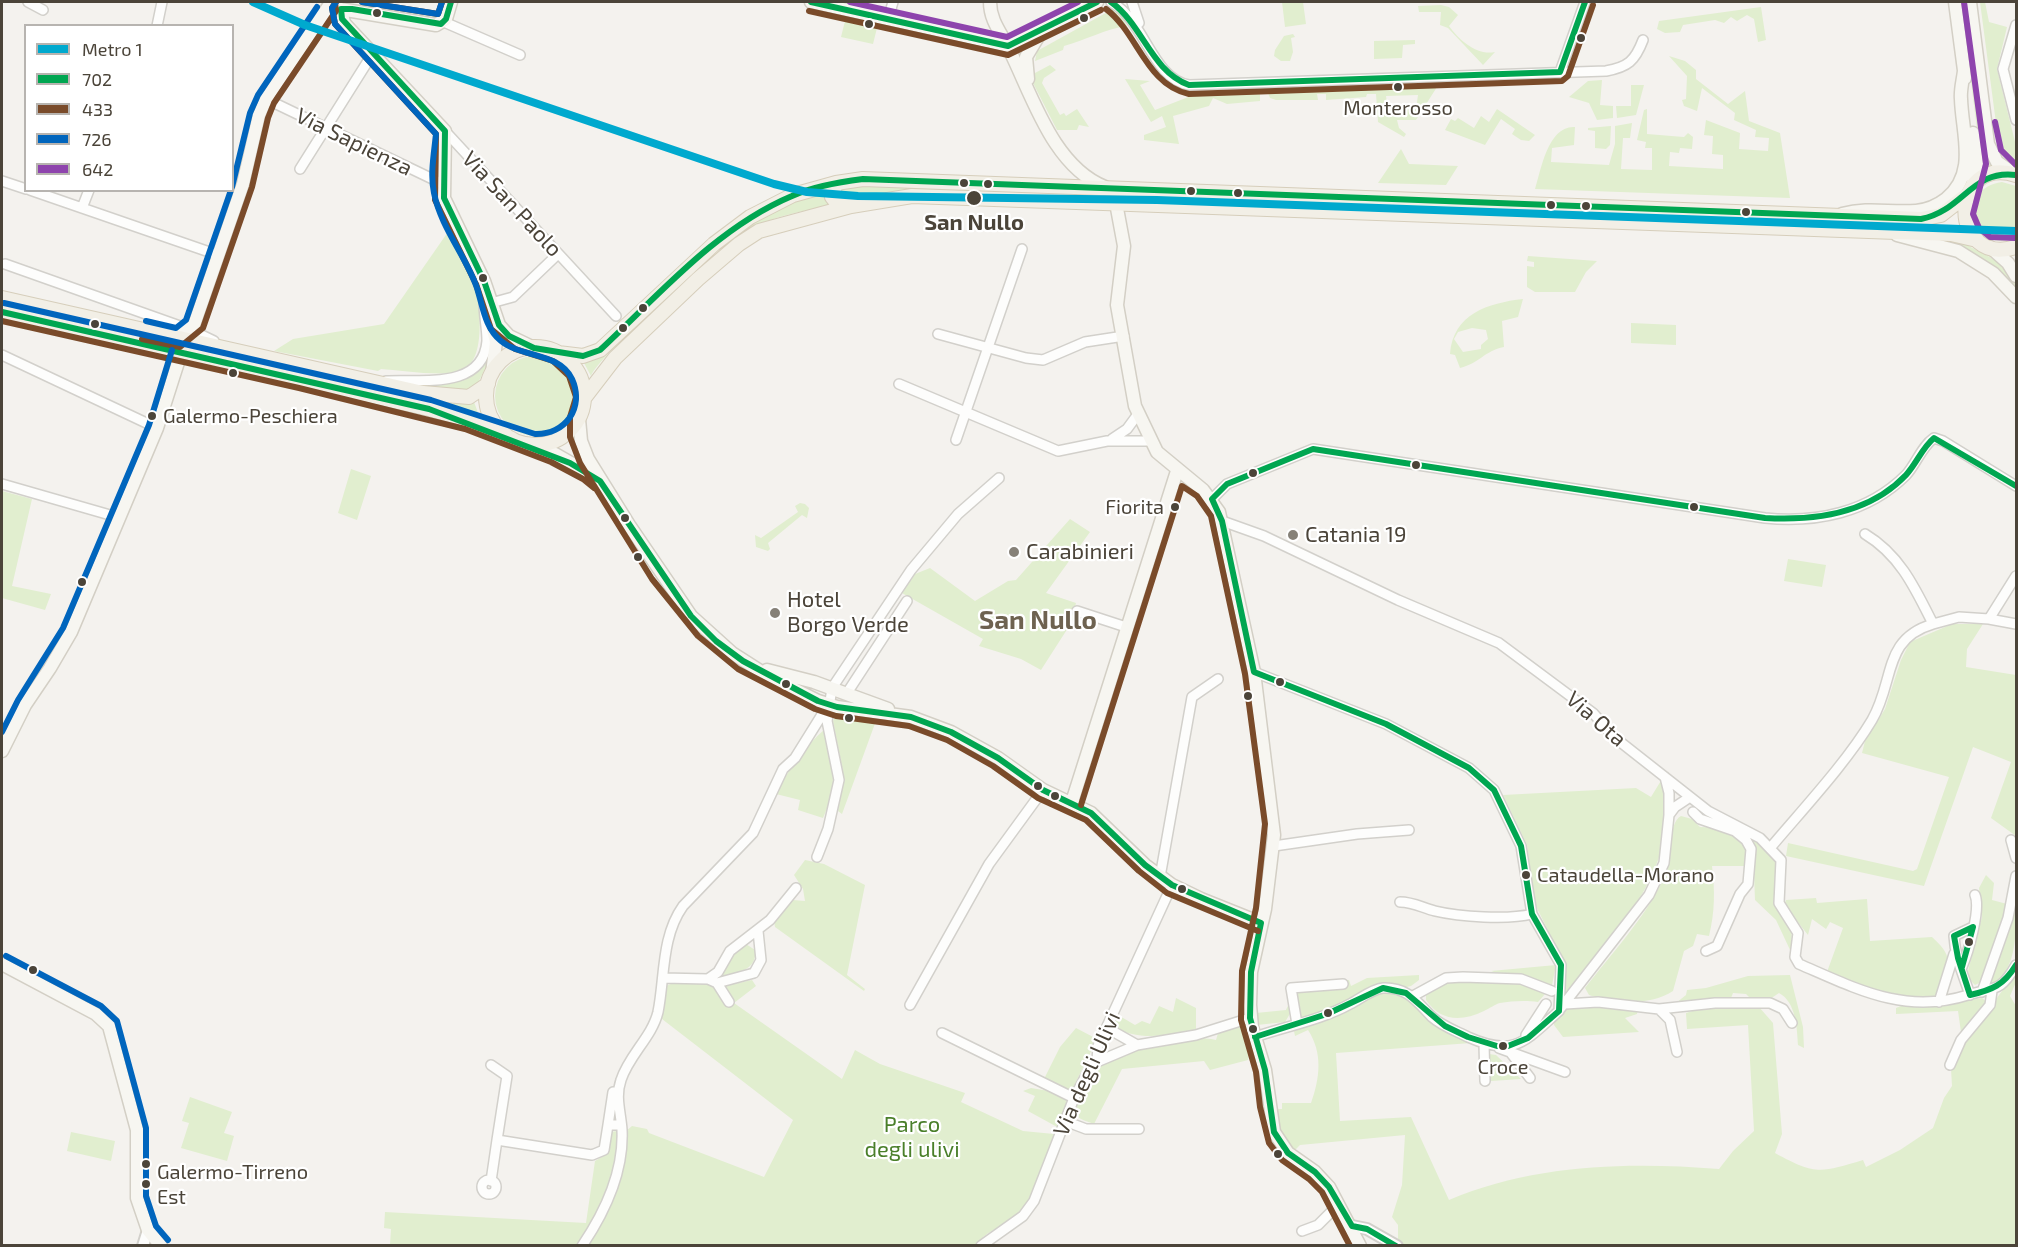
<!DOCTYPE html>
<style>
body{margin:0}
#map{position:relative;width:2018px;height:1247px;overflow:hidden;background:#f4f2ee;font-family:"Exo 2",sans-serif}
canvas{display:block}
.frame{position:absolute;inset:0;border:3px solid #4b4439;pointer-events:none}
.legend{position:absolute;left:24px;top:24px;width:210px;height:168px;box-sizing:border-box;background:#fff;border:2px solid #b7b4b0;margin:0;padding:8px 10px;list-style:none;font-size:18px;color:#4b4439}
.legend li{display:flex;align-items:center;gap:12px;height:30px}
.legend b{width:30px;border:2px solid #b7b4b0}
</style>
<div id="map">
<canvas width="2018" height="1247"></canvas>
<div class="frame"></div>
<ul class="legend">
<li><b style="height:8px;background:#00a9ce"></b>Metro 1</li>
<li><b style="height:8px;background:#00a651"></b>702</li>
<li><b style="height:8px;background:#7a4b2a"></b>433</li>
<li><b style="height:8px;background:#0065bd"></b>726</li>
<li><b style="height:8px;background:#8e44ad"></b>642</li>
</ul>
</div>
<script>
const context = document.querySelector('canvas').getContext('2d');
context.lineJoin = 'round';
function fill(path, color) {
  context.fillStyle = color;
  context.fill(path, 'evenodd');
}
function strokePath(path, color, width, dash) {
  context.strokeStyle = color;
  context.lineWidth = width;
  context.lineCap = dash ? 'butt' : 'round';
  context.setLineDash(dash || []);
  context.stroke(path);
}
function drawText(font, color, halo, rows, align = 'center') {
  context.font = font + ' "Exo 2",sans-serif';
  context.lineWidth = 4.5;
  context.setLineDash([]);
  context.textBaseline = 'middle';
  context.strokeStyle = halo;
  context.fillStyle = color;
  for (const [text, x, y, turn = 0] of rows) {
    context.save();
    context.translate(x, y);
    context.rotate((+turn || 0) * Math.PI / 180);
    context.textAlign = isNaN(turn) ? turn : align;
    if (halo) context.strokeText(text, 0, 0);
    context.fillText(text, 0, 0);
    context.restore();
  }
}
const green = new Path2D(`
 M1282 2H1303L1306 24 1285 27Z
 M1961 2H1964L1984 152 1992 165 1982 169Z
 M1980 2H1985L1989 22 2007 27 1997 69 2016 146V163L2005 156 1999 146Z
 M1441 5 1449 7 1458 15 1449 26C1459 40 1477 56 1495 52L1483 65 1448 28 1440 25 1441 12H1419L1418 6Z
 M1761 7 1766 40 1758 42 1754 19 1747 15 1737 21 1731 17 1724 23 1715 20 1683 25 1680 32 1665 33 1657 29 1659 21Z
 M1113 9 1120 14 1127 26C1105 29 1086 40 1064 46L1063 50 1035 61 1037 51Z
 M845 21 877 28 873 44 841 37Z
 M1293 34 1295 37 1291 38 1293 52 1290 61H1281L1274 56 1275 50 1284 36Z
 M1415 40V44L1403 45 1402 58 1374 59V41Z
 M1669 56 1685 61 1696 70V79L1728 104 1745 91 1749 121 1780 133 1790 198 1535 189C1541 170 1548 125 1575 127L1574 145 1552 148 1551 162 1609 165 1615 144V126L1632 123 1630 138H1623L1621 169 1652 170V148H1645L1646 142 1637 140 1644 110 1647 109V134L1684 137 1688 133 1693 137 1692 149 1680 148 1679 153 1670 152 1669 166 1723 169V155L1712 154 1713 136 1704 135 1706 120 1740 133 1739 149 1768 151 1769 138 1755 137 1756 130 1734 120 1735 113 1702 88 1697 111 1684 106 1682 100 1686 99 1687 76Z
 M1050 65 1056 70 1044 78 1042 83 1060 115 1064 113 1066 116 1077 109 1089 127 1079 125 1077 130H1057L1033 83 1035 73Z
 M1125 79 1150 81 1140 85 1155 110 1191 96 1260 93V101L1227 104 1213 98 1209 106 1173 116 1179 144 1144 140V135L1166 127 1162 116 1151 122Z
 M1602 80 1600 105 1613 106V118L1597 120 1589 103 1569 97 1588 81Z
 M1631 85H1644L1636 115 1617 118 1616 106H1631Z
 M1437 87 1416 120H1397L1399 128 1406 134 1404 137 1378 122 1376 94H1367L1366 97 1326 100V94H1317L1318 100H1276L1270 98 1268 93ZM1418 95 1416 109 1388 110 1386 96Z
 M1497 109 1535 135 1529 141 1521 140 1512 134 1515 129 1501 119 1485 145 1445 130 1451 119 1455 121 1458 118 1474 128 1481 116 1489 122Z
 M1611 126 1610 145 1606 149 1595 148V131L1588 130V128Z
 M1401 149 1409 164 1458 166 1446 185 1378 183Z
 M2002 182 2016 186V237C1977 258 1950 190 2002 182Z
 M856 185 1460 207V210L909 190 839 198 837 189Z
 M827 190 826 198 832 205C808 211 779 214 757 226 732 239 599 354 591 376L584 363 600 356 698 268 762 216 796 200Z
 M450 229C457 242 465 256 471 270 479 292 489 358 463 370 446 378 401 370 381 369L378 371 274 351 293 339 384 324Z
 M1943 240C1960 239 1968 246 1982 253 1999 262 2016 270 2016 292Z
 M1528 256 1597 261 1586 272 1575 292H1535L1527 287V266L1534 267V262L1527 261Z
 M1523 299 1518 317 1502 321 1504 347C1484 351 1480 363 1460 368L1455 355 1450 354C1453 314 1488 303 1523 299ZM1472 328 1486 330 1488 339 1481 345V349L1463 352 1454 339 1458 332Z
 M32 311 461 403 474 402 480 418 449 407Z
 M1631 323 1676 325V345L1631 343Z
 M489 351 493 355C484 366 481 383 471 391L426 387C452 372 474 391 489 351Z
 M495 396a40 40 0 1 1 80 0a40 40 0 1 1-80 0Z
 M351 469 371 476 357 520 338 513Z
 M2 491 32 499 12 586 51 594 45 610 2 598Z
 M800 503 805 504 809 508 807 518 802 515 768 543 770 549 768 551 756 547 755 535 761 538 798 512 795 506Z
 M1070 519 1090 532 1046 593 1076 603 1073 614 1075 617 1041 670 1021 659 979 646 983 639 902 593 915 574 930 568 975 601 1008 581 1016 580Z
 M1788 559 1826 565 1822 587 1784 581Z
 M1952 624H1983L1967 649 1966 667 2016 675V836L1991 818 2011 762 1973 747 1924 886 1786 856 1788 843 1913 871 1917 869 1949 777 1862 753 1865 741 1885 709 1901 660 1910 642Z
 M838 712 877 718 842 814 838 811 843 772 833 721Z
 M825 729C829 769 842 778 823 818L798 810 800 800 776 794C788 770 804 747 825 729Z
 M1662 779C1684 866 1618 928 1570 991H1566L1560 955 1535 904 1527 845 1503 795 1636 788 1651 797Z
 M1681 816 1692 819 1700 827C1719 827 1735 832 1748 846L1744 886V866H1712C1715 890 1715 912 1709 936L1697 934 1693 946 1684 951 1673 991C1650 1006 1614 1004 1589 995L1585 988C1608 958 1648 914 1662 881 1669 865 1668 822 1681 816Z
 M1741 833C1755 838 1777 852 1778 869 1779 880 1774 891 1775 903L1792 928 1791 952 1776 920 1755 900 1753 848Z
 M805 860 824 864 865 885 847 975 865 989 864 991 775 927 774 921 793 900 805 901 803 889 794 875Z
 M1986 875 1994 883 1992 900 2007 904 1981 982 1975 985 1970 980 1968 971 1982 917 1979 888Z
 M1816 898 1817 903 1867 899 1870 941 1932 937C1958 960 1947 968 1938 997L1932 999 1884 995 1827 972 1843 928 1830 922 1826 929 1812 919 1808 935 1784 905 1786 900Z
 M2016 900C2016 934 2018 971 1989 987L1988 983Z
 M746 944 755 950C758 971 734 974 718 977L734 955Z
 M1556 965 1552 985 1549 986 1530 977 1503 975 1491 971Z
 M2016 972V982L2010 996 2016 1006V1245H1404L1398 1240V1225L1392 1217 1402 1185 1405 1135 1300 1145 1295 1150C1282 1140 1279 1125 1276 1109H1282V1103H1311C1320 1078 1323 1053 1308 1030L1295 1036 1294 1031 1323 1021 1383 991 1413 1001 1430 1022 1471 1043 1336 1053 1340 1121 1411 1117 1449 1200C1534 1164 1628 1162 1719 1169L1733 1151 1754 1131 1748 1025 1687 1029 1686 1013 1705 1007H1759L1773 1023 1782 1134 1775 1153C1815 1175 1820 1173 1863 1160L1866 1167 1900 1150 1933 1128 1944 1098 1952 1086 1951 1069 1963 1044Z
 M1419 975V980L1411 986 1346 1002 1301 1019 1296 992 1345 980H1349L1351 986 1367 978Z
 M1790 975 1803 1027 1804 1048 1798 1045C1797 1028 1796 1002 1779 993L1770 999H1751L1746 994 1733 993 1731 998 1676 1003 1686 995 1687 990 1706 988 1748 976Z
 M752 980 756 986 734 1003 842 1079 855 1050 880 1064 965 1093 961 1102 1023 1131 1054 1134 1056 1136C1047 1160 1040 1190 1024 1210 1011 1227 987 1227 977 1245L586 1246 593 1235 626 1131 632 1126 647 1129 649 1133 764 1177 793 1120 662 1019 666 986C679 980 703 978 714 987 720 992 725 1001 729 1007L734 1003 725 986Z
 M1462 980C1487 988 1526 974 1545 994L1538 1002C1526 1000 1511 1001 1500 1003 1495 1004 1489 1009 1484 1011 1461 1022 1440 1021 1426 1000V993L1449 981Z
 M1176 998 1196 1008V1031C1167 1035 1139 1042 1111 1026L1118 1015 1135 1025 1142 1021 1150 1024 1159 1006 1173 1012Z
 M1982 998 1987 1002 1957 1039 1961 1032 1958 1011 1896 1014V1008L1901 1006 1946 1005Z
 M1290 1001 1291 1012 1285 1022 1257 1025 1256 1013 1286 1010Z
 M1598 1005 1638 1009 1637 1014 1625 1018 1639 1032 1563 1037 1554 1025V1020L1568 1007Z
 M1248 1025 1252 1042 1248 1060 1210 1070 1204 1061 1122 1069 1094 1124C1084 1120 1074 1119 1074 1106L1094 1069 1101 1064C1134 1050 1179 1032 1216 1040L1219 1030Z
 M1076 1028 1097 1039C1089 1057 1079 1073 1072 1092L1044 1079 1060 1047Z
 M1489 1054 1496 1055 1521 1079 1491 1081Z
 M1031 1088 1049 1091 1067 1100 1059 1128 1028 1111 1035 1096 1023 1091Z
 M190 1097 232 1112 224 1133 234 1136 227 1161 181 1148 189 1123 182 1121Z
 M617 1131C627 1165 595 1218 578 1245H390L391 1229 384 1228 385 1212 586 1223 595 1161 607 1154 611 1132Z
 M71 1132 115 1141 111 1161 67 1151Z`);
const minor = new Path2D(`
 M28 2 43 10
 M1111 2C1145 20 1152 79 1189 85L1606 71C1628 67 1635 61 1643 40
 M1132 2 1139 23
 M888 19 893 2
 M444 22 520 55
 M2016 25 2003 69 2016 120
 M157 26 162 2
 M1560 72 1585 2
 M266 99 443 184
 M445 131 616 316
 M300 169 373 53
 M2 181 26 189
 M30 190 218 255
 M82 208 89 190
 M5 264 191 330 214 341
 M491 303 513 297 558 254
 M938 334 1026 358 1043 360 1085 342 1124 336
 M2 355 157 428
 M386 381C421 379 483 390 487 341 487 328 484 316 484 303
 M899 384 1058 451 1107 441H1150
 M1112 439 1127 429 1138 414
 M956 440 1022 249
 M2 484 117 517
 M1212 499 1227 484 1313 449 1765 518C1816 523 1868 513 1906 475 1916 464 1922 446 1934 438L1943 441 2016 486
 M1222 521 1264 536 1398 600 1499 643 1593 713 1614 737 1708 811 1760 838 1781 860 1779 903 1798 933 1795 957 1799 964C1857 989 1905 1015 1968 995 1995 987 2001 992 2016 965
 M1865 534C1900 555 1915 588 1933 624L1959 617 1989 619
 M2016 576 1989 619 2016 624
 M1077 611 1126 627
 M1254 672 1386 724 1469 768 1494 790 1521 846 1532 914 1561 965 1559 1011C1525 1041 1515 1058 1468 1037 1456 1031 1442 1026 1432 1017 1417 1002 1408 987 1383 988 1372 989 1360 999 1350 1004 1321 1020 1287 1026 1255 1037
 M847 693 907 601
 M1665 777 1669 793V815
 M1693 812 1700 819 1735 831 1746 840 1751 849 1748 884 1740 894 1717 946 1706 951
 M2011 840 2016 858
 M1274 846 1357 834 1409 830
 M1771 847C1803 809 1847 762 1872 720 1895 681 1882 639 1933 624
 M817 857 828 829 839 780 827 721 832 688 911 570 958 514 999 478
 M1160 877 1192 697 1218 679
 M1400 902C1413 902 1423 908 1435 911 1460 917 1508 920 1532 914
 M1962 967C1968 953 1981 909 1975 895
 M663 978 708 979 718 972 730 951 770 920 796 888
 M708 979 717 983 754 973 761 960 758 931
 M717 983 729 1002
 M1982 992 2008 918 2016 876
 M1970 995C1963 974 1955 957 1954 936L1973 927
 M1413 996 1446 978 1463 977 1521 979 1552 991
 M1939 1002 1954 954
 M1565 1004 1598 1002 1659 1009 1715 1003H1770L1783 1009 1792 1023
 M910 1005 989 864 1043 790
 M1560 1009 1649 895 1664 863 1669 815 1675 807 1690 797
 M1659 1009 1670 1020 1677 1052
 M1297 1024 1291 988 1343 984
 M1107 1028 1137 1045
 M942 1033 1074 1098
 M1526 1035 1546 1004
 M1484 1044 1485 1081
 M1499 1048 1565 1072
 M1511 1053 1530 1078
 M1097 1061 1098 1046 1172 885
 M491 1065 507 1076 497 1140 592 1155 604 1150 608 1125H621
 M1950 1065 1961 1040 1990 1005 1992 991
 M1065 1121 1086 1129H1139
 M608 1125 613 1092
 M482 1187a7 7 0 1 1 14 0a7 7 0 1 1-14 0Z
 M491 1181 497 1140
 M1302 1231 1318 1225 1339 1204
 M582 1246C605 1212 624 1172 622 1130 621 1113 615 1097 621 1080 629 1055 652 1037 658 1012 665 977 661 937 683 906L753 833 783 769 795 758 828 705
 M981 1246 1023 1216 1034 1201 1074 1098 1092 1064 1137 1045 1196 1035 1250 1018`);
const tertiary = new Path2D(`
 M1352 1226 1367 1229 1397 1246
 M143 1246 148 1230`);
const secondary = new Path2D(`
 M811 2 1008 46 1097 2
 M990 2C990 22 1003 35 1011 53 1033 98 1054 167 1105 187
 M1955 2 1965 78
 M1970 2 1988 144 1997 162 2014 174
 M334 8 436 25 446 19 451 2
 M341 9 344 23 445 131 444 198 484 281 499 325 509 336 534 348
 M1028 79 1026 57 1041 32
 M1972 187 1977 164 1973 133
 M1116 203 1124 246 1117 305 1135 406 1157 452 1203 490 1219 512 1254 672 1274 835 1265 909 1251 972 1250 1005 1252 1027 1265 1070 1274 1132 1288 1153 1315 1172 1329 1187 1360 1246
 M1842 214C1869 207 1889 213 1916 211 1927 210 1937 206 1946 199 1978 173 1962 134 1961 99 1960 90 1963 80 1964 71
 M1897 235 1958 251 1993 273 2016 297
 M1990 247 2008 263 2016 276
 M490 317 496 342 492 373
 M178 338 194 325 243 184 259 115 266 99 328 7
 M579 419 581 441 588 459 629 525 691 616 732 653 768 676 818 701 837 707 911 717 951 732 998 758 1043 790 1091 813 1145 865 1172 885 1201 899 1261 923
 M523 443 555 454 597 478
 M767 670 814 682 888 709
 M2 751 25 705 50 668 71 632 157 428 181 353
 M1072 802 1177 471
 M2 964 96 1014 109 1026 137 1130V1198L148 1230 161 1246`);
const primary = new Path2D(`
 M2016 175C1948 154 1949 268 2016 247
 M836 183 832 197 836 202 851 206
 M2 298 423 393 469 397 488 384
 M2 312 429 409 468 420 512 439
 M486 396a49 49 0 1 1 98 0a49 49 0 1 1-98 0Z
 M558 353 583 356 600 350 714 244 750 217 793 195 836 183 863 179 1921 219 1941 215 1968 194
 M585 397 615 358 698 279 739 244 759 231 851 206 912 196 1951 234 1977 240`);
const bus1 = new Path2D(`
 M451 2 446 19 441 24 352 9H341L342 19 445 131 444 198 484 281 499 325 509 336 534 348 583 356 600 350C659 295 716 228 792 196 814 186 839 182 863 179L1921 219C1963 211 1972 169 2016 175
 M811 2 1008 46 1097 2
 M1111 2C1143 25 1151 71 1189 85L1560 72 1585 2
 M2 312 429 409 570 463 600 481 691 616 716 641 743 661 818 701 837 707 911 717 951 732 998 758 1043 790 1091 813 1145 865 1172 885 1261 923 1251 972 1250 1018 1265 1070 1274 1132 1288 1153 1315 1172 1329 1187 1352 1226 1367 1229 1396 1246
 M1962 967 1973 927 1954 936 1958 958 1970 995C1992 990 2004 985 2016 965
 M1255 1037 1327 1014 1383 988 1406 993 1445 1026 1468 1037 1497 1046H1508L1528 1038 1559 1011 1561 965 1532 914 1521 846 1494 790 1469 768 1386 724 1254 672 1222 521 1212 499 1227 484 1313 449 1765 518C1816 521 1870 513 1906 475 1917 463 1922 448 1934 438L2016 486`);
const bus2 = new Path2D(`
 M336 2 332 8 335 24 436 134 435 200 476 284 491 329 515 349 553 361 569 376 576 397 570 417V437L580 463 652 579 698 636 738 669 815 709 836 716 909 726 947 740 993 766 1038 798 1086 820 1139 871 1167 893 1258 931
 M362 2 438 14 442 2
 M1106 9C1138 33 1146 85 1189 94L1562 81 1568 76 1593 5
 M809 11 1008 55 1101 10
 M2 321 299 388 465 429 551 462 583 479 594 488
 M142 339 180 347 203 328 252 187 268 118 274 103 336 11 335 2
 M1081 805 1182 486 1197 496 1211 516 1245 674 1265 824 1256 908 1242 971 1241 1020 1256 1072 1260 1107 1269 1143 1282 1160 1309 1179 1322 1192 1350 1246`);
const bus3 = new Path2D(`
 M362 2 438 14 442 2
 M232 187 250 113 258 95 317 7
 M4 303 431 400 535 434C565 435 585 408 572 379 559 352 522 358 501 341 485 328 483 307 477 288 466 256 441 228 434 193 430 174 434 154 436 134L335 24 332 8 336 2
 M146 321 176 328 186 320 231 190
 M2 732 18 700 63 628 149 425 172 350
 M6 956 101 1006 117 1021 146 1128V1196L156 1226 168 1240`);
const bus4 = new Path2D(`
 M850 2 1007 37 1078 2
 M1964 2 1986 164 1973 214 1979 228 1990 237 2015 238
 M1995 122 2001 150 2016 165`);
const metro1 = new Path2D(`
 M253 2 305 25 774 184 807 192 858 196 1157 200 2016 231`);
const markers = [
 [377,13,5,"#4b4439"],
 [1084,18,5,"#4b4439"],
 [869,24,5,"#4b4439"],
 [1581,38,5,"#4b4439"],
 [1398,87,5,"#4b4439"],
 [964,183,5,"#4b4439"],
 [988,184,5,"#4b4439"],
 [1191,191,5,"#4b4439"],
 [1238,193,5,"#4b4439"],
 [974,198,8,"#4b4439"],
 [1551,205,5,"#4b4439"],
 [1586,206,5,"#4b4439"],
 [1746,212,5,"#4b4439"],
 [483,278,5,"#4b4439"],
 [643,308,5,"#4b4439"],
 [95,324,5,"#4b4439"],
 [623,328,5,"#4b4439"],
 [233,373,5,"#4b4439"],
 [152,416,5,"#4b4439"],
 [1416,465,5,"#4b4439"],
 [1253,473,5,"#4b4439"],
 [1175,507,5,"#4b4439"],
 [1694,507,5,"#4b4439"],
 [625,518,5,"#4b4439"],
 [1293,535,6,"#868178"],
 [1014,552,6,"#868178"],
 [638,557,5,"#4b4439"],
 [82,582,5,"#4b4439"],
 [775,613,6,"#868178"],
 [1280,682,5,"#4b4439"],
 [786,684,5,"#4b4439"],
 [1248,696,5,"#4b4439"],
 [849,718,5,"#4b4439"],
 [1038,786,5,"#4b4439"],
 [1055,796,5,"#4b4439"],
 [1526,875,5,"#4b4439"],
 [1182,889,5,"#4b4439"],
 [1969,942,5,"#4b4439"],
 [33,970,5,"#4b4439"],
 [1328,1013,5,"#4b4439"],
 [1253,1029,5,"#4b4439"],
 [1503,1046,5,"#4b4439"],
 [1278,1154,5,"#4b4439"],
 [146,1164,5,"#4b4439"],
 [146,1184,5,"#4b4439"]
];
const busNames = [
 ["Monterosso",1398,108,"center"],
 ["Galermo-Peschiera",163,416],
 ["Fiorita",1164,507,"right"],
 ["Cataudella-Morano",1537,875],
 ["Croce",1503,1067,"center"],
 ["Galermo-Tirreno",157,1172],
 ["Est",157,1197]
];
const streetNames = [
 ["Via Sapienza",354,142,26],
 ["Via San Paolo",512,204,47],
 ["Via Ota",1596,719,41],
 ["Via degli Ulivi",1087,1074,-66]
];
const stopNames = [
 ["San Nullo",974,223]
];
const poiNames = [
 ["Catania 19",1305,535],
 ["Carabinieri",1026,552],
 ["Hotel",787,600],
 ["Borgo Verde",787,625]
];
const parkNames = [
 ["Parco",912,1125],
 ["degli ulivi",912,1150]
];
const quarterNames = [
 ["San Nullo",1038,620]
];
fill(green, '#e1eecf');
strokePath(minor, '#d2d0cb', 12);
strokePath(tertiary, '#d2d0cb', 14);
strokePath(secondary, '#d3cfc5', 15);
strokePath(primary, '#d6cebb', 16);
strokePath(minor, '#fdfdfc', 9);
strokePath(tertiary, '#fdfdfc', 10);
strokePath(secondary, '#f7f6f1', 12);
strokePath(primary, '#f2efe6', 14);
strokePath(bus1, '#00a651', 6);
strokePath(bus2, '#7a4b2a', 6);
strokePath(bus3, '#0065bd', 6);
strokePath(bus4, '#8e44ad', 6);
strokePath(metro1, '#00a9ce', 8);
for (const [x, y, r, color] of markers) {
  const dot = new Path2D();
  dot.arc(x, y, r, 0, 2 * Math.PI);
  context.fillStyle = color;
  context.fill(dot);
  strokePath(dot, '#fff', 2);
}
drawText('20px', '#4b4439', '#fff', busNames, 'left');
drawText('22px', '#4b4439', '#fff', streetNames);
drawText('bold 22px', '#4b4439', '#fff', stopNames);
drawText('22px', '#4b4439', '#fff', poiNames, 'left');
drawText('22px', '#4a7f2a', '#fff', parkNames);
drawText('bold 26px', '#6e6250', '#fff', quarterNames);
</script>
